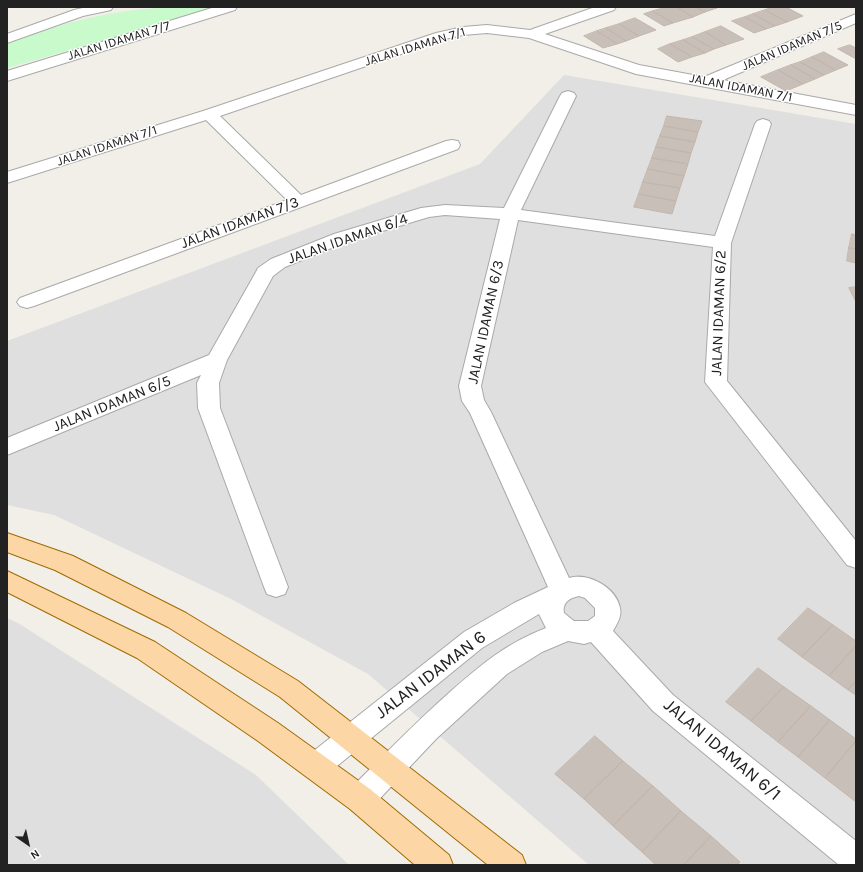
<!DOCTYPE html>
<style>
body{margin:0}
#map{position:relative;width:863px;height:872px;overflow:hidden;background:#f2efe9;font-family:Karla,sans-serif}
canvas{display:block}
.frame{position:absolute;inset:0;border:8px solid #222;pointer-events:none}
.north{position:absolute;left:8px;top:824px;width:40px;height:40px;-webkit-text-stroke:3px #fff;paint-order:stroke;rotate:146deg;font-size:11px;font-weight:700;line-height:16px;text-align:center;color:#222}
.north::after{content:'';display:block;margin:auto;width:14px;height:18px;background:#222;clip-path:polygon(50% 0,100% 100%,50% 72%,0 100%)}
</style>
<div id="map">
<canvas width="863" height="872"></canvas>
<div class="frame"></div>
<div class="north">N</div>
</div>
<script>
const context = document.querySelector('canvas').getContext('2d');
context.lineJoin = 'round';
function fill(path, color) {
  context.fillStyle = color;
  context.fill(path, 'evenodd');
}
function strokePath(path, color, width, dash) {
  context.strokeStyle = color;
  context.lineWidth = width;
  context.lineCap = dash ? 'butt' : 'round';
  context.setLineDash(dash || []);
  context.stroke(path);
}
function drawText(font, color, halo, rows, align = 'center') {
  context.font = font + ' Karla,sans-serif';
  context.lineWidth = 3;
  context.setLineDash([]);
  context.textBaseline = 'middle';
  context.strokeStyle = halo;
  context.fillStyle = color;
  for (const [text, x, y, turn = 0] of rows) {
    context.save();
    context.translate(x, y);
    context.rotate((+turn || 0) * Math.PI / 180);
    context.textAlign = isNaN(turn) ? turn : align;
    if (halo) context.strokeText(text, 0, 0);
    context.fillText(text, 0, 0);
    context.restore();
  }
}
const residential = new Path2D(`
 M564 75 856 124V865H589L368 674 231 599 54 515 7 505V341L480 164Z
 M7 618 18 623 256 775 349 865H7Z`);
const park = new Path2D(`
 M167 7 208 8 204 12 7 68V44L11 42C43 30 75 20 109 14 128 10 147 9 167 7Z`);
const building = new Path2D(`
 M667 7H677L693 17 673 23 653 11Z
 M677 7H696L705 12 693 17Z
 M696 7H715L717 8 705 12Z
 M773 7H786L803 16 787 22 765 10Z
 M765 10 787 22 775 26 753 14Z
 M653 11 673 23 664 26 644 14Z
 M753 14 775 26 766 29 745 17Z
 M745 17 766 29 754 33 732 21Z
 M635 18 656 30 639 36 619 24Z
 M619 24 639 36 626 41 606 28Z
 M721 26 744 39 726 45 705 32Z
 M606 28 626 41 617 44 597 31Z
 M597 31 617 44 603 48 584 36Z
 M705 32 726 45 714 49 692 37Z
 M692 37 714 49 705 53 683 40Z
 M683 40 705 53 692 57 670 44Z
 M670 44 692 57 678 62 658 49Z
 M850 45 856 48V59L838 49Z
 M824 52 848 65 836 70 812 57Z
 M812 57 836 70 824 75 800 62Z
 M800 62 824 75 815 79 791 65Z
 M791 65 815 79 803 84 778 70Z
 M778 70 803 84 786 91 761 77Z
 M667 116 702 121 698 132 664 126Z
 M664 126 698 132 695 142 660 136Z
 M660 136 695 142 691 153 656 147Z
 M656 147 691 153 688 164 652 158Z
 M652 158 688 164 684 176 648 169Z
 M648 169 684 176 680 188 643 182Z
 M643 182 680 188 676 201 639 194Z
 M639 194 676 201 672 214 634 207Z
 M852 234 856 235V249L849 248Z
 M849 248 856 249V263L847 261Z
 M856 287V302L849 288Z
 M808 608 833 625 802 657 778 639Z
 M833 625 856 641V646L829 676 802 657Z
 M856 646V681L848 690 829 676Z
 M758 668 784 687 751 721 726 702Z
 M856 681V695L848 690Z
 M784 687 811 706 778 742 751 721Z
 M811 706 830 720 798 757 778 742Z
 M830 720 856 739V741L825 778 798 757Z
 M595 736 623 761 584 799 555 774Z
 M856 741V802L825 778Z
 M623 761 653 786 613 826 584 799Z
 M653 786 681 811 642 852 613 826Z
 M681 811 711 836 684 865H656L642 852Z
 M711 836 740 862 737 865H684Z`);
const minor = new Path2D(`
 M87 7H113L111 10 83 16 7 43V34L74 10Z
 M215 7H237L235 10 7 81V71Z
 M595 7H616L614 10 545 34 639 65 704 77 856 14V23L723 80 856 105V115L636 74 529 38 487 33 463 35 445 39 220 116 301 195 446 141 452 140 458 141 460 145 458 149 34 306 27 308 20 306 17 302 20 298 287 200 206 120 7 183V172L203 111 436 33 463 27 487 25 530 30Z
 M568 91 574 93 576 96 521 210 715 236 755 124 757 121 763 119 769 121 771 124 731 243 727 381 856 541V568L847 565 705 382 713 247 518 220 481 386 484 400 491 412 569 578C588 572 616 587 620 608 622 616 617 624 613 631L673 695 856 841V865H839L653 711 591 642 584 644 568 641 542 652 507 674 436 739 370 809 360 812 350 809 346 799 350 789C383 756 415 723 450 692 482 664 505 644 546 628L539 614 482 648 326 775 316 779 306 775 302 766 306 757 464 632 514 603 548 587 470 413 462 401 459 386 500 219 445 215 429 217 346 242 285 267 273 276 227 360 219 383 220 408 288 587 285 594 276 597 267 594 264 587 198 408 197 383 201 375 7 455V438L209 355 256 272 258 268 271 259 334 234 421 208 445 205 504 208 560 96 562 93ZM579 596 585 598 595 608V616L588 621H574L564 613C562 603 569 598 579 596Z`);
const major = new Path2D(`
 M7 533 73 556 186 613 298 681 522 855 526 865H488L280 697 168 627 55 570 7 552Z
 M7 571 155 642 278 723 370 789 449 855 453 865H415L350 809 258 741 137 658 7 592Z`);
const farStreetnames = [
 ["JALAN IDAMAN 7/7",119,41,-17],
 ["JALAN IDAMAN 7/5",792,46,-23],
 ["JALAN IDAMAN 7/1",415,47,-17],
 ["JALAN IDAMAN 7/1",741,88,11],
 ["JALAN IDAMAN 7/1",107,146,-18]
];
const streetNames = [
 ["JALAN IDAMAN 7/3",240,223,-20],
 ["JALAN IDAMAN 6/4",348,239,-19],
 ["JALAN IDAMAN 6/2",719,313,-88],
 ["JALAN IDAMAN 6/3",486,322,-78],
 ["JALAN IDAMAN 6/5",112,404,-22]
];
const nearStreetnames = [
 ["JALAN IDAMAN 6",431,675,-37],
 ["JALAN IDAMAN 6/1",722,750,40]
];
fill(residential, '#e0dfdf');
fill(park, '#c8facc');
fill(building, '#c7bfb8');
strokePath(building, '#c4b6ab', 1);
strokePath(minor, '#a9a9a9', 2);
strokePath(major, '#a06b00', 2);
fill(minor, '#fff');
fill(major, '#fcd6a4');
drawText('13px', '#222', '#fff', farStreetnames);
drawText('15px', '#222', '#fff', streetNames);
drawText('18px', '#222', '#fff', nearStreetnames);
</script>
